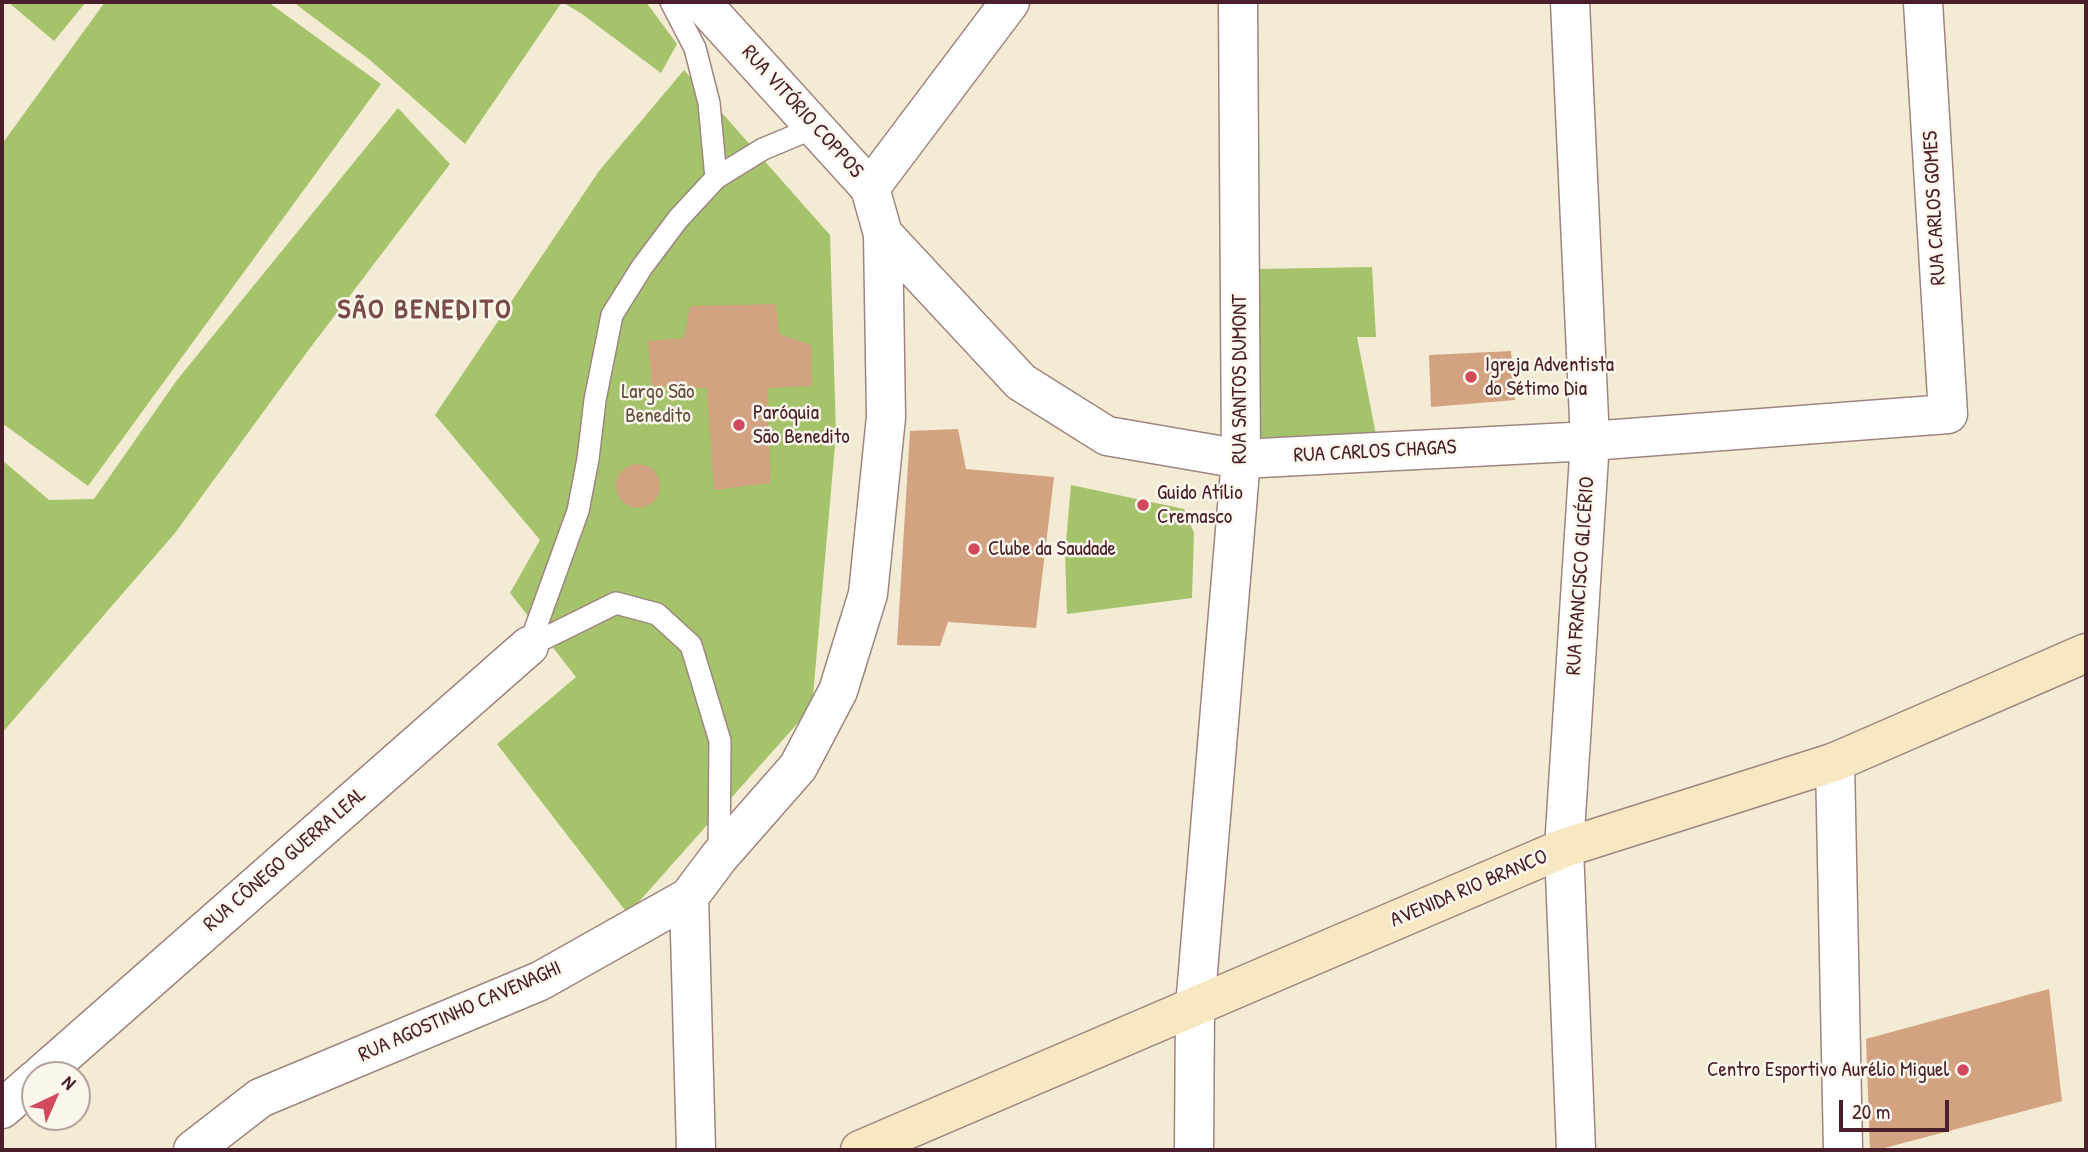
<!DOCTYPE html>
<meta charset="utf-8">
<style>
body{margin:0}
#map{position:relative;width:2088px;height:1152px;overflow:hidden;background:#f4ebd4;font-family:"Patrick Hand",sans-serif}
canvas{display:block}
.frame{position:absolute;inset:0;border:4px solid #4a1f2b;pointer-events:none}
.north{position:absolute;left:21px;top:1061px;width:70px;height:70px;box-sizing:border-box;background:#fbf7ec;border:2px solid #b4a19f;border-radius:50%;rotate:44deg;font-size:19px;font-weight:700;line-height:28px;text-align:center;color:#4a1f2b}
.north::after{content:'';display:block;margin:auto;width:24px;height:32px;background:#d1495b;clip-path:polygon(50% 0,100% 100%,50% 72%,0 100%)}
.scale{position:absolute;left:1839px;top:1100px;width:110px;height:32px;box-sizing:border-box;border:4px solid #4a1f2b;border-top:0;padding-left:9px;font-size:21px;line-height:24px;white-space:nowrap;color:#4a1f2b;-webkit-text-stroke:5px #fbf7ec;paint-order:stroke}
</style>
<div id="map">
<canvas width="2088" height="1152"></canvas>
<div class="frame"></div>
<div class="north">N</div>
<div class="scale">20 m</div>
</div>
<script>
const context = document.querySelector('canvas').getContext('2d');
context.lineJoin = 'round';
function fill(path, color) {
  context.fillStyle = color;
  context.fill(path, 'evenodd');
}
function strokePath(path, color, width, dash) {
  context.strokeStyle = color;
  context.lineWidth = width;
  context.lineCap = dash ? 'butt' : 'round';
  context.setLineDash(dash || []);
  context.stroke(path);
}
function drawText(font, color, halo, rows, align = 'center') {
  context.font = font + ' "Patrick Hand",sans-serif';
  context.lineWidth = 5;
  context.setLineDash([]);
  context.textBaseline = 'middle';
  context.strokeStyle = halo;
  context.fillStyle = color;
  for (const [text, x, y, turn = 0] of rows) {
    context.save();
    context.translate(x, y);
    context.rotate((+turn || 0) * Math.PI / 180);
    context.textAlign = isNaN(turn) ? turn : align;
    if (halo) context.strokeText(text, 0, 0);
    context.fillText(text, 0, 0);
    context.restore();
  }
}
const green = new Path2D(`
 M8 2H86L54 41Z
 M105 2H268L381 84 88 486 2 423V144Z
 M293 2H646L677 44 661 73 582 14 562 2 465 144 370 60Z
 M684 70 830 235 836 434 812 707 628 914 497 744 576 677 510 593 540 540 435 415 599 171Z
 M398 108 450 164 307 352 175 533 2 733V658L4 646 2 644V460L49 500 94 499 177 380Z
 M1372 267 1376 337H1357L1377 440 1253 441 1258 269Z
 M1071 485 1184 509 1194 533 1192 598 1067 614 1065 553Z`);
const building = new Path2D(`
 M776 304 779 334 811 345 812 386 768 388 770 483 714 490 707 388 652 386 648 341 684 338 690 306Z
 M1511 351 1515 400 1431 407 1429 355Z
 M958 429 966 469 1054 477 1036 628 948 622 940 646 897 645 910 431Z
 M616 486a22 22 0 1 1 44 0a22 22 0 1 1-44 0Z
 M2049 989 2062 1101 1877 1150H1870L1866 1039Z`);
const lane = new Path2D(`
 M716 178 763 149 816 127
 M529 646 578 511 588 459 595 400 612 315 642 267 678 219 716 178 709 103 695 48 671 2
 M529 646 616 603 657 614 691 645 720 741 719 856`);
const street = new Path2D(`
 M1570 2 1590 441 1564 848 1576 1150
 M870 188 1010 2
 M883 234 1021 382 1107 436 1241 459 1590 441 1948 414 1923 2
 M1835 762 1843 1150
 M689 897 696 1150
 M41 1075 529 646
 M2 1109 35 1080
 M193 1150 260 1098 540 981 689 897 719 857 798 767 838 691 868 594 886 417 883 234 870 188 701 2
 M1194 1150 1195 1007 1241 459 1238 2`);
const secondary = new Path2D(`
 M860 1150 1564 848 1835 762 2086 653`);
const markers = [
 [1471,377,7,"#d1495b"],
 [739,425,7,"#d1495b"],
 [1143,505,7,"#d1495b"],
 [974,549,7,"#d1495b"],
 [1963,1070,7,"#d1495b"]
];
const streetNames = [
 ["RUA VITÓRIO COPPOS",802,112,48],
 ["RUA CARLOS GOMES",1935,208,-93],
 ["RUA SANTOS DUMONT",1240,379,-90],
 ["RUA CARLOS CHAGAS",1375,452,-3],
 ["RUA FRANCISCO GLICÉRIO",1581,576,-86],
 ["RUA CÔNEGO GUERRA LEAL",285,860,-41],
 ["AVENIDA RIO BRANCO",1469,889,-23],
 ["RUA AGOSTINHO CAVENAGHI",460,1012,-24]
];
const poiNames = [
 ["Igreja Adventista",1485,365],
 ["do Sétimo Dia",1485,389],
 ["Paróquia",753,413],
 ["São Benedito",753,437],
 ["Guido Atílio",1157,493],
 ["Cremasco",1157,517],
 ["Clube da Saudade",988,549],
 ["Centro Esportivo Aurélio Miguel",1949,1070,"right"]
];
const parkNames = [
 ["Largo São",658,392],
 ["Benedito",658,416]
];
const districtNames = [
 ["SÃO BENEDITO",425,311]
];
fill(green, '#a4c36b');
fill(building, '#d2a281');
strokePath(lane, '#9f8580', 24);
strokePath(street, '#9f8580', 41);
strokePath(secondary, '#9f8580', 41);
strokePath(lane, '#fff', 21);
strokePath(street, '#fff', 38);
strokePath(secondary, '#f7e8c3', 38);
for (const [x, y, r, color] of markers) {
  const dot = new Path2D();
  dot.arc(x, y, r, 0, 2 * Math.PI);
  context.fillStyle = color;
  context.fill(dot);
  strokePath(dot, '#fbf7ec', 2.5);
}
drawText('21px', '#4a1f2b', '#fbf7ec', streetNames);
drawText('21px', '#4a1f2b', '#fbf7ec', poiNames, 'left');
drawText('21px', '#65503e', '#fbf7ec', parkNames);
context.letterSpacing = '2px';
drawText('bold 28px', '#7a4d49', '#fbf7ec', districtNames);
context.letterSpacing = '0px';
</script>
